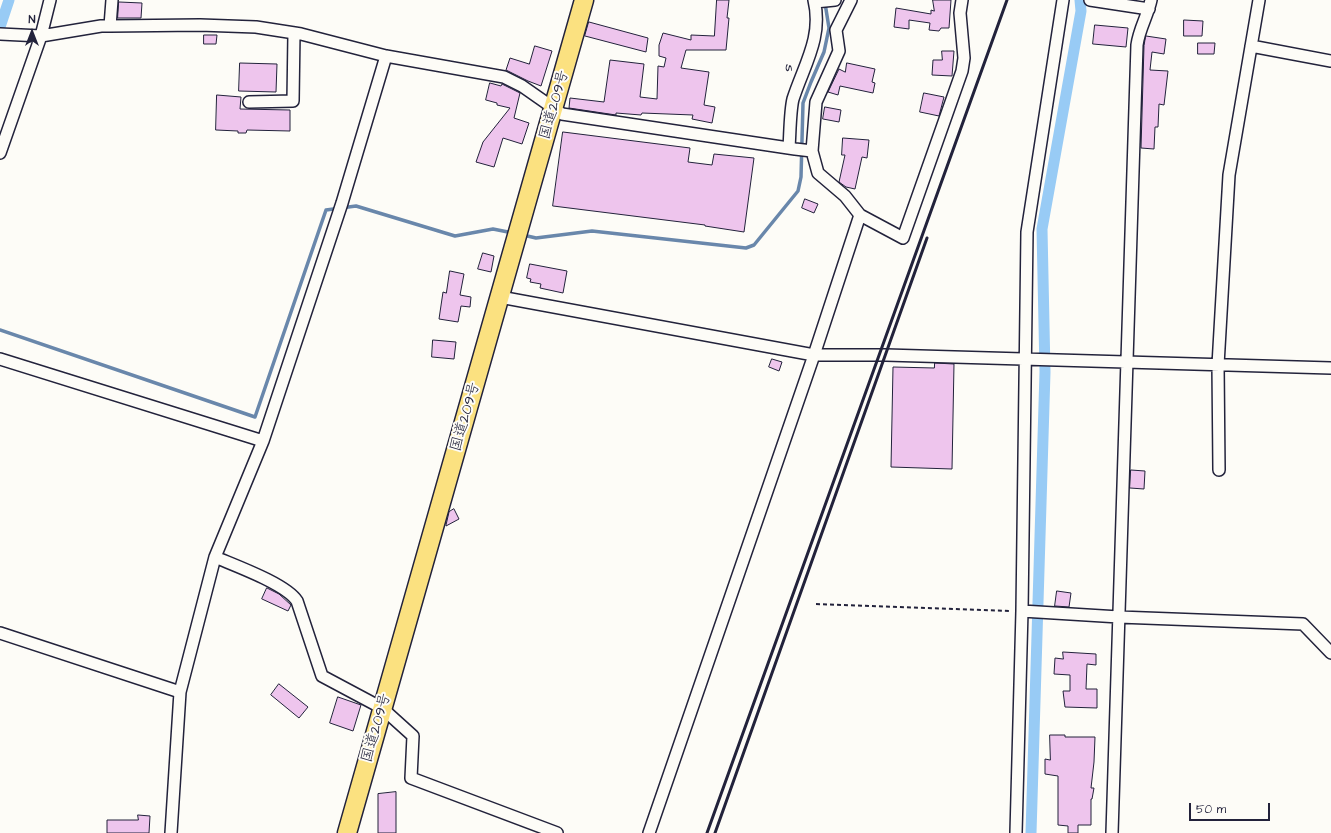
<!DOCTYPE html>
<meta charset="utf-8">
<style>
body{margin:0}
#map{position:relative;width:1331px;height:833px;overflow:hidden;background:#fdfcf7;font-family:"Architects Daughter",sans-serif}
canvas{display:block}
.north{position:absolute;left:12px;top:12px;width:40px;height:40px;-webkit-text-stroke:3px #fdfcf7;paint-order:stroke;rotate:0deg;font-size:11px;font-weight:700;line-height:16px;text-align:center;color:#22223b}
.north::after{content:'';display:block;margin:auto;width:14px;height:18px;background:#22223b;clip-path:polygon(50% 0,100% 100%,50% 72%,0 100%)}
.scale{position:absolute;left:1189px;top:803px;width:81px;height:18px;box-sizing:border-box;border:2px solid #22223b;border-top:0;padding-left:5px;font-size:12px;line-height:14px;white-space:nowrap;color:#22223b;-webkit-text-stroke:3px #fdfcf7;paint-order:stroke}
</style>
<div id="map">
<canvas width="1331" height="833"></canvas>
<div class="north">N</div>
<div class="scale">50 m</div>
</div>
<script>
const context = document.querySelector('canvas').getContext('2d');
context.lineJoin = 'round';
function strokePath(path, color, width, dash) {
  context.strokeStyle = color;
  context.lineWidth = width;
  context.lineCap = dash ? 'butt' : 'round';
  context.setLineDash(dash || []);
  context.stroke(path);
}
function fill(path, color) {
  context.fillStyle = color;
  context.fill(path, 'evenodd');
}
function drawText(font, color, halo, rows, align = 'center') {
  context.font = font + ' "Architects Daughter","Klee One",sans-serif';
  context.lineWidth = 4;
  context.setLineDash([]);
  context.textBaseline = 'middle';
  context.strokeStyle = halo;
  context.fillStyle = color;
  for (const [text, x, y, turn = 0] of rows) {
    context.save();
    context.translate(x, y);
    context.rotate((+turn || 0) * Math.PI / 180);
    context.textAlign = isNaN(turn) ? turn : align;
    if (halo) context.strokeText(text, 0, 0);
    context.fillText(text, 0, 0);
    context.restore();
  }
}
const stream = new Path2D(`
 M523 235 536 238 592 231 746 248 754 245 798 191 801 177 803 103 811 82 824 52 829 28 825 3
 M0 330 255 417 326 210 356 206 455 236 493 229 513 233`);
const canal = new Path2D(`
 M0 27 9 0
 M1031 833 1045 372 1042 229 1081 11 1080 0`);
const building = new Path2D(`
 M717 0H729L727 18H729L726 50H686L681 68 709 72 704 105 715 107 712 123 692 119 693 115 642 113 641 115 616 113V115L569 108 570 98 604 102 610 60 644 64 640 97 657 99 658 66 664 67 666 58 659 56V45L663 33 691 40V35L714 36Z
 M933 0H951L949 28H941L939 31 929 30 930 23 909 20V29L894 27 896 8 931 14V10L934 11Z
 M119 2 142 3 141 18H118Z
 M1184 20 1203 21 1202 36H1184Z
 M589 22 648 38 646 52 585 36Z
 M1095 25 1128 28 1126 47 1093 44Z
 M204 35H217L216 44H204Z
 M1146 36 1166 39 1164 54 1152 52 1150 70 1168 71 1164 105 1159 104 1158 127H1155L1154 149 1141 148 1144 46Z
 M1198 43H1215L1214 54H1198Z
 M535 46 552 51 541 86 528 81 506 70 510 58 529 64Z
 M942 51H954L952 76 932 75 933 60H942Z
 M240 63 277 64 276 92 239 91Z
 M847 63 875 69 872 82 875 83 873 93 840 86 838 95 828 92 839 69 845 72Z
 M490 83 501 86 502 84 520 93 514 118 529 123 522 144 503 138 494 167 476 162 483 142 510 108 497 105V103L486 100Z
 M924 93 944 97 939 116 920 112Z
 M217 95 241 97 240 109 290 110V131L247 130 246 133H238V131L216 130Z
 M825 107 841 110 839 122 823 119Z
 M563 132 690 148 688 162 712 165 714 154 754 158 744 232 705 226V225L553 206Z
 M843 138 869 140 867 158 862 157 855 189 846 187 839 182 845 155H842Z
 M805 199 818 204 814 213 802 208Z
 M483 253 494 256 491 272 478 269Z
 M530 264 567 271 563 293 540 288 541 284 530 282 531 279 527 278Z
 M450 271 464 274 460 295 471 297 470 307 461 306 458 322 439 319 443 292 446 293Z
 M433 340 456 342 454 359 432 357Z
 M772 359 782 362 779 371 769 367Z
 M935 363 954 364 952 469 891 467 893 367 934 368Z
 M1131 470 1145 471 1144 489 1130 488Z
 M454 509 459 519 446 526V525L449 512Z
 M267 588 279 594 291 605 288 611 262 599Z
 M1057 591 1071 593 1069 607 1055 606Z
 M1063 652 1096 654V665L1087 664 1086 689H1097V708L1065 707 1063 691H1070V675L1054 674 1055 658 1063 659Z
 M279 684 308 707 299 718 271 695Z
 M338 697 361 705 353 731 330 723Z
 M1050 735H1065V737H1095L1094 762 1091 788H1094L1092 799H1091V825H1078V833H1068V826L1058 825V776L1045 774V759L1050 760Z
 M396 792V833H378V794Z
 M138 815 150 816 149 833H107V820H138Z`);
const path = new Path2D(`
 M816 604 1011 611`);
const minor = new Path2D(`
 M1090 0 1149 9
 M815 2 835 0
 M110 26 112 0
 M0 34 41 36 101 26H110L200 25 256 27 301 34 386 56 504 77 522 86 562 114 795 149 812 151 818 173 845 196 860 215 903 238 962 71 964 58 960 13 962 0
 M1251 46 1331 61
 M249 102 293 101 294 33
 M789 148C790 134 790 111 793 99 804 65 823 37 814 0
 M812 151 816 102 839 51 836 30 851 0
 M0 153 41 36 50 0
 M500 297 814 355H886L1331 368
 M0 359 263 441
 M1219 470 1218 365 1229 175 1259 0
 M215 557C236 566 286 584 297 601L322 676 382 708 413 736 411 778 557 833
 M1022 611 1119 617 1303 624 1331 653
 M0 633 180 692
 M171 833 180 692 215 557 263 441 342 203 386 56
 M649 833 814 355 860 215
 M1016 833 1022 611 1027 232 1063 0
 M1112 833 1137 45C1139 29 1148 15 1151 0`);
const trunk = new Path2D(`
 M347 833 584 0`);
const rail = new Path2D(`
 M707 833 1007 0
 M715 833 927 238`);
const streetNames = [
 ["s",789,68,-69],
 ["国道209号",555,105,-74],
 ["国道209号",466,417,-74],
 ["国道209号",377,728,-74]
];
strokePath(stream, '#6987ab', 3.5);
strokePath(canal, '#98cbf5', 11);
fill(building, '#eec5ed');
strokePath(building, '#22223b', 1);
strokePath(minor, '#22223b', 14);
strokePath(trunk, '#22223b', 21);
strokePath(path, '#22223b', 2, [4, 3]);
strokePath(minor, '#fdfcf7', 11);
strokePath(trunk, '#fbe180', 18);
strokePath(rail, '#22223b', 3);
drawText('15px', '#22223b', '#fdfcf7', streetNames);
</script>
